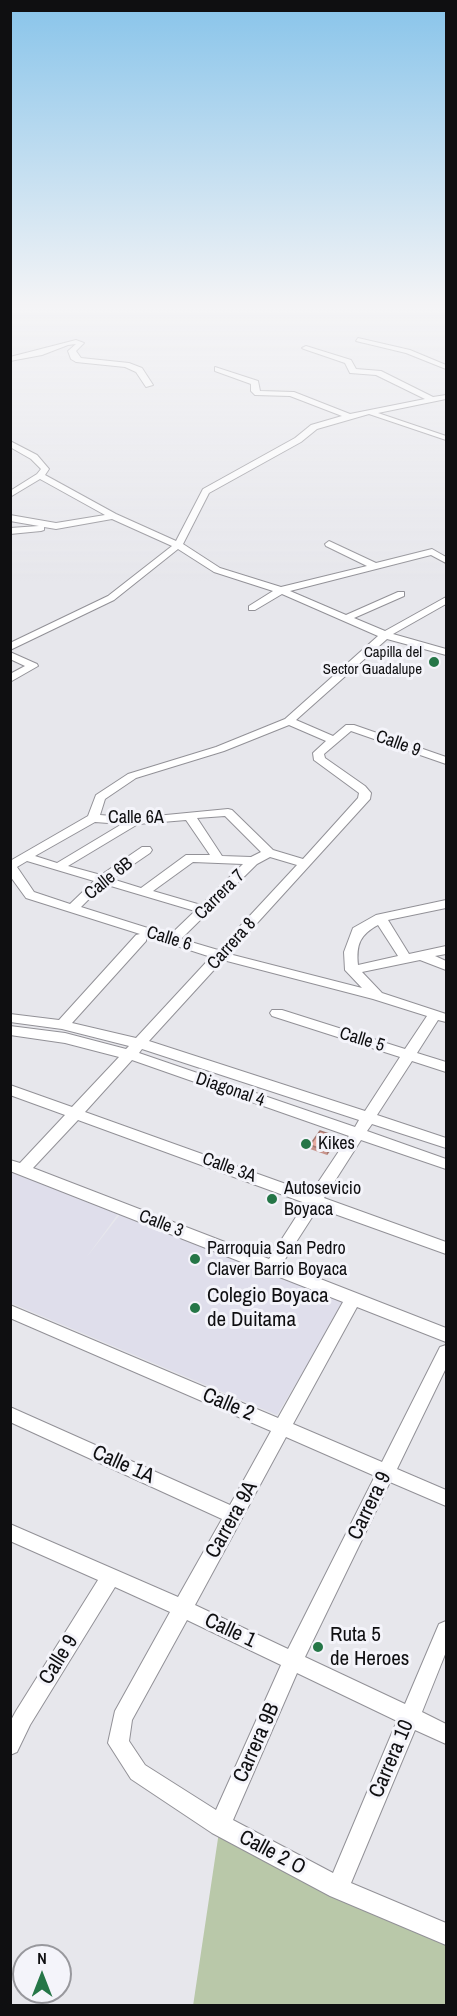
<!DOCTYPE html>
<style>
body{margin:0}
#map{position:relative;width:457px;height:2016px;overflow:hidden;background:#e7e7ec;font-family:"Archivo Narrow",sans-serif}
canvas{display:block}
.frame{position:absolute;inset:0;border:12px solid #0f0f11;pointer-events:none}
.north{position:absolute;left:12px;top:1944px;width:60px;height:60px;box-sizing:border-box;background:#f4f4fa;border:2px solid #98989d;border-radius:50%;rotate:0deg;font-size:16px;font-weight:700;line-height:24px;text-align:center;color:#0f0f11}
.north::after{content:'';display:block;margin:auto;width:21px;height:27px;background:#257647;clip-path:polygon(50% 0,100% 100%,50% 72%,0 100%)}
</style>
<div id="map">
<canvas width="457" height="2016"></canvas>
<div class="frame"></div>
<div class="north">N</div>
</div>
<script>
const context = document.querySelector('canvas').getContext('2d');
context.lineJoin = 'round';
function fill(path, color) {
  context.fillStyle = color;
  context.fill(path, 'evenodd');
}
function strokePath(path, color, width, dash) {
  context.strokeStyle = color;
  context.lineWidth = width;
  context.lineCap = dash ? 'butt' : 'round';
  context.setLineDash(dash || []);
  context.stroke(path);
}
function drawText(font, color, halo, rows, align = 'center') {
  context.font = font + ' "Archivo Narrow",sans-serif';
  context.lineWidth = 6;
  context.setLineDash([]);
  context.textBaseline = 'middle';
  context.strokeStyle = halo;
  context.fillStyle = color;
  for (const [text, x, y, turn = 0] of rows) {
    context.save();
    context.translate(x, y);
    context.rotate((+turn || 0) * Math.PI / 180);
    context.textAlign = isNaN(turn) ? turn : align;
    if (halo) context.strokeText(text, 0, 0);
    context.fillText(text, 0, 0);
    context.restore();
  }
}
const built = new Path2D(`
 M10 1166 118 1214 86 1258 121 1213 346 1301 277 1415 11 1303Z`);
const green = new Path2D(`
 M220 1825 338 1888 446 1940V2005L193 2006Z`);
const minor = new Path2D(`
 M358 338 410 350 446 365V369L406 353 356 341Z
 M76 340 84 343 76 351 81 358 129 363 142 368 153 385 146 387 136 372 125 367 76 362 71 359 68 351 76 344 68 345 42 355 10 361V357Z
 M306 346 351 360 356 369 381 371 433 397 446 395V399L378 413 446 436V440L369 414 317 429 301 442 209 493 183 544 220 568 281 587 367 566 326 546 325 544 329 541 376 563 432 549 446 557V563L431 555 290 591 346 615 398 592H404V596L354 618 385 631 446 597V604L393 634 446 649V655L387 639 296 720 333 736 346 725H354L446 757V764L351 731 324 754 325 758 365 786 371 793 370 799 229 954 362 988 345 970 344 952 353 928 376 915 446 900V908L388 920 409 954 446 946V954L435 956 446 961V970L420 960 362 972 382 993 446 1014V1022L438 1020 417 1053 446 1062V1072L412 1061 377 1115 446 1138V1148L372 1124 367 1131 446 1159V1169L361 1140 324 1198 446 1242V1254L318 1208 282 1264 446 1328V1342L357 1307 293 1424 382 1462 440 1347 446 1345V1368L397 1469 446 1490V1506L390 1482 305 1657 405 1704 439 1624 446 1621V1652L422 1712 446 1724V1744L415 1730 351 1883 446 1923V1945L330 1896 212 1833 131 1779 108 1743 115 1711 170 1612 115 1587 30 1725 17 1752 10 1755V1722L16 1711 98 1580 10 1541V1524L178 1597 222 1519 10 1422V1407L230 1505 271 1431 10 1318V1305L278 1418 343 1302 10 1171V1160L20 1163 65 1115 10 1095V1085L72 1107 119 1057 65 1043 10 1035V1026L65 1033 126 1049 129 1046 62 1029 10 1022V1014L59 1020 136 935 140 934 26 898 10 876V861L88 816 96 795 128 774 216 747 285 719 378 636 282 594 255 610H249V606L273 591 214 572 178 549 114 600 10 650V643L108 596 172 546 112 519 56 529 44 527V530L41 531 10 534V528L39 526 10 521V515L56 523 105 515 40 479 10 497V491L37 474 41 469 31 459 10 447V441L37 455 49 469 45 475 116 514 176 541 203 489 295 438 311 425 342 416 290 396 255 395 251 391V384L215 371V367L258 381 260 391 294 392 350 414 425 399 376 375 350 373 345 363 304 349 302 348ZM289 725 326 741 313 753 314 760 359 793 358 798 303 859 273 850 232 810 228 809 135 818 100 815 105 799 136 778 224 751ZM225 816 261 852 251 857 222 856 197 818ZM186 820 210 855H186L141 888 112 879 150 853 152 850 150 847H142L101 875 68 866 138 824ZM95 822 122 824 57 863 35 856ZM270 857 297 865 218 950 181 939 257 864ZM27 861 94 881 70 904 34 892 17 867ZM193 862 243 864 201 905 153 891ZM104 884 195 911 170 935 81 907ZM378 925 398 956 358 965C356 944 360 935 378 925ZM146 936 211 957 136 1038 72 1023 146 941ZM223 960 373 999 427 1016 405 1049 282 1010H272L270 1013 272 1016 400 1057 365 1111 149 1041ZM142 1049 359 1120 355 1127 139 1053ZM132 1060 349 1136 311 1193 85 1112ZM78 1120 305 1203 269 1259 33 1168ZM286 1437 375 1476 288 1649 195 1605ZM187 1620 281 1665 216 1810 145 1765 129 1741 132 1720ZM297 1673 397 1721 333 1873 233 1820Z
 M10 652 37 664 38 666 10 682V674L25 666 10 659Z`);
const wall = new Path2D(`
 M338 1141 327 1155 310 1149V1145Z`);
const shadedWall = new Path2D(`
 M338 1137V1141L327 1155V1151Z`);
const building = new Path2D(`
 M320 1131 338 1137 327 1151 310 1145Z`);
const markers = [
 [434,662,6,"#257647"],
 [306,1144,6,"#257647"],
 [272,1199,6,"#257647"],
 [195,1259,6,"#257647"],
 [195,1308,6,"#257647"],
 [318,1647,6,"#257647"]
];
const farPoinames = [
 ["Capilla del",422,653],
 ["Sector Guadalupe",422,670]
];
const streetNames = [
 ["Calle 9",398,744,20],
 ["Calle 6A",136,818],
 ["Calle 6B",109,879,-39],
 ["Carrera 7",220,895,-45],
 ["Calle 6",169,939,17],
 ["Carrera 8",232,944,-48],
 ["Calle 5",362,1040,17],
 ["Diagonal 4",230,1090,19],
 ["Calle 3A",229,1168,20],
 ["Calle 3",161,1224,21]
];
const poiNames = [
 ["Kikes",318,1144],
 ["Autosevicio",284,1189],
 ["Boyaca",284,1210],
 ["Parroquia San Pedro",207,1249],
 ["Claver Barrio Boyaca",207,1270]
];
const nearPoinames = [
 ["Colegio Boyaca",207,1296],
 ["de Duitama",207,1320],
 ["Ruta 5",330,1635],
 ["de Heroes",330,1659]
];
const nearStreetnames = [
 ["Calle 2",228,1405,23],
 ["Calle 1A",123,1465,24],
 ["Carrera 9",370,1506,-64],
 ["Carrera 9A",232,1520,-61],
 ["Calle 1",230,1631,25],
 ["Calle 9",59,1660,-58],
 ["Carrera 9B",257,1743,-66],
 ["Carrera 10",392,1759,-67],
 ["Calle 2 O",272,1853,28]
];
fill(built, '#dfdeeb');
fill(green, '#b9c8a9');
strokePath(minor, '#929197', 2);
fill(minor, '#fff');
fill(wall, '#c7938a');
fill(shadedWall, '#a27870');
fill(building, '#e7aba0');
strokePath(building, '#a27870', 1.5);
const sky = context.createLinearGradient(0, 0, 0, 585);
sky.addColorStop(0, '#88c4ea');
sky.addColorStop(0.52, '#f4f4f6');
sky.addColorStop(1, '#f4f4f600');
context.fillStyle = sky;
context.fillRect(0, 0, 457, 585);
for (const [x, y, r, color] of markers) {
  const dot = new Path2D();
  dot.arc(x, y, r, 0, 2 * Math.PI);
  context.fillStyle = color;
  context.fill(dot);
  strokePath(dot, '#f4f4fa', 2);
}
drawText('15px', '#0f0f11', '#f4f4fa', farPoinames, 'right');
drawText('18px', '#0f0f11', '#f4f4fa', streetNames);
drawText('18px', '#0f0f11', '#f4f4fa', poiNames, 'left');
drawText('21px', '#0f0f11', '#f4f4fa', nearPoinames, 'left');
drawText('21px', '#0f0f11', '#f4f4fa', nearStreetnames);
</script>
